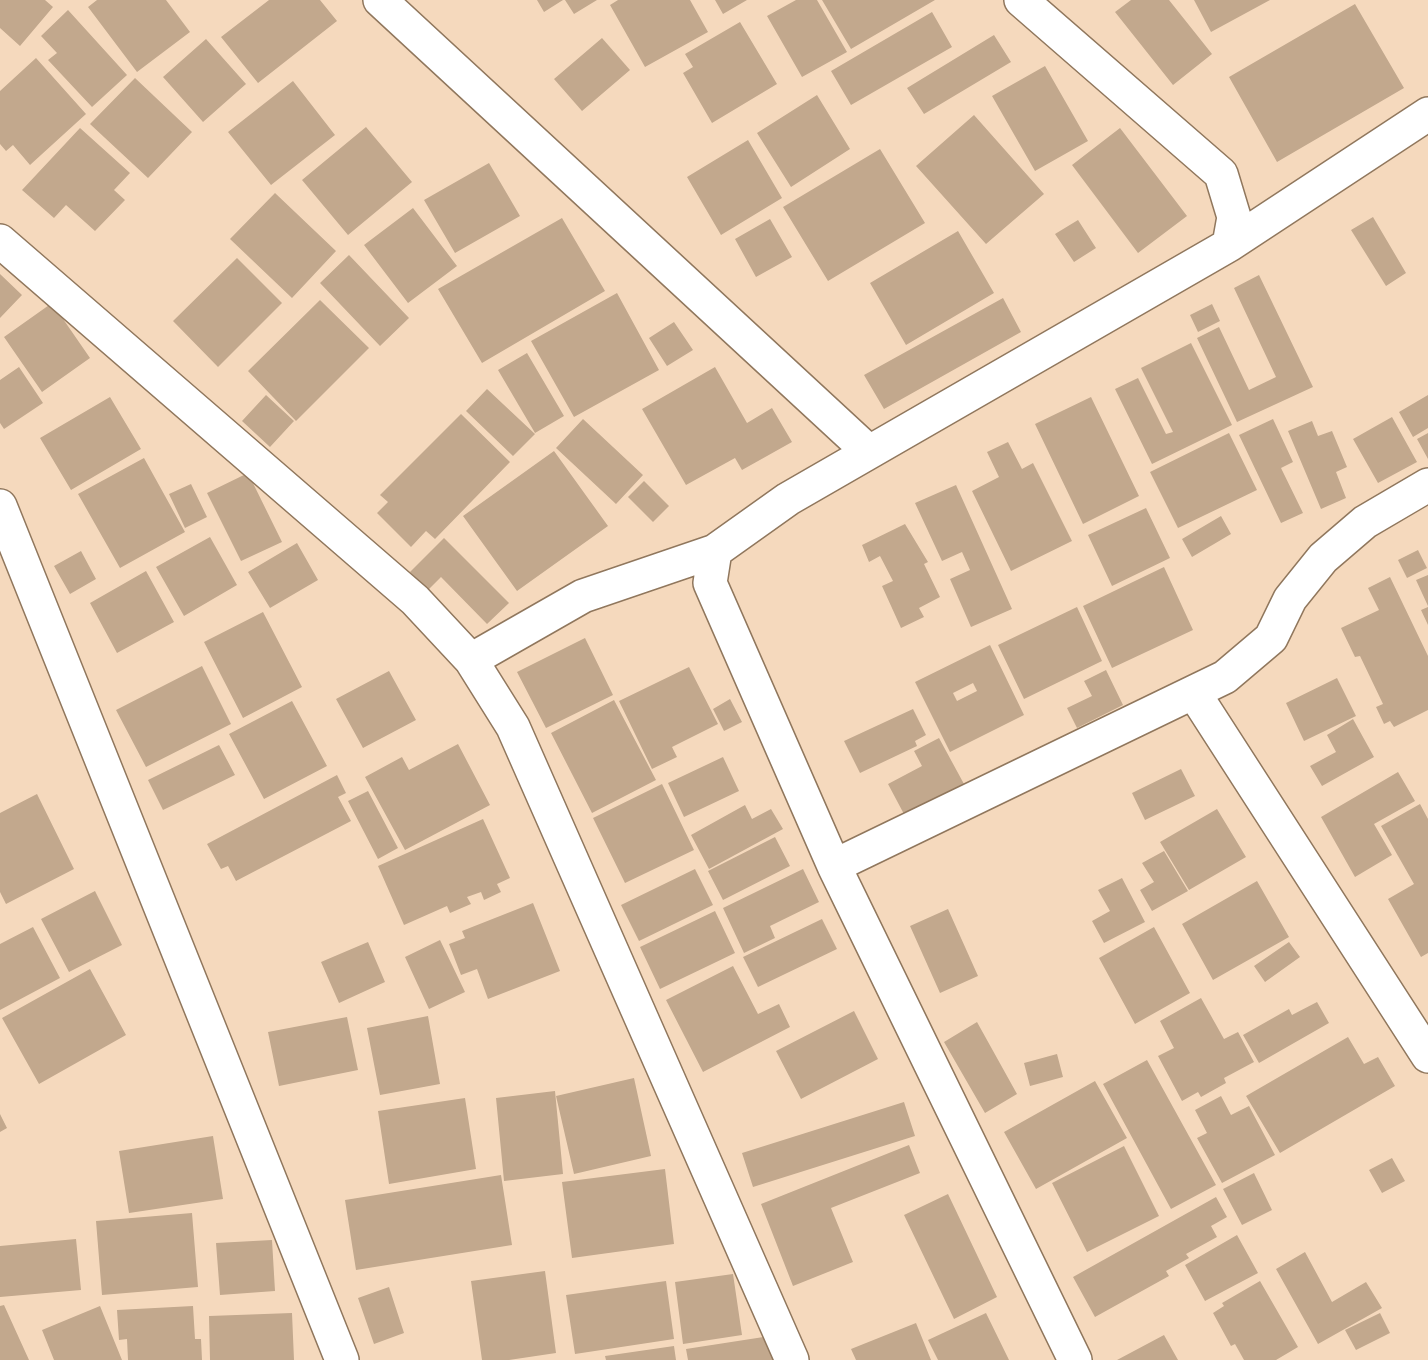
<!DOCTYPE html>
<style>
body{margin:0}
canvas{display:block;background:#f5d9bd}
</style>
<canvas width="1428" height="1360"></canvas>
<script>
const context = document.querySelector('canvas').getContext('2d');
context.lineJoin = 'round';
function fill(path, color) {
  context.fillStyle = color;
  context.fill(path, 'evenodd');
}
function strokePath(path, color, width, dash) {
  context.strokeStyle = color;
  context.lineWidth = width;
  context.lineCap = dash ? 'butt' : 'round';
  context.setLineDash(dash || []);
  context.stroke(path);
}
const building = new Path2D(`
 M0 0H45L53 7 20 46 0 28Z
 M97 0H166L190 32 137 72 88 7Z
 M269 0H320L337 21 258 83 221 37Z
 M537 0H563L544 12Z
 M565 0H597L574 14Z
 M618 0H690L708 32 645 67 610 5Z
 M715 0H747L723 14Z
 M796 0H817L847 52 802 77 767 16Z
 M822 0H935L851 49Z
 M1131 0H1169L1212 54 1173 85 1115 12Z
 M1194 0H1270L1211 32Z
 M1355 4 1404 88 1277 162 1229 77Z
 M68 10 127 75 92 107 48 60 57 53 41 36Z
 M932 12 952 47 851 105 831 71Z
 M740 22 777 84 712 123 683 73 693 67 685 54Z
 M994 35 1011 62 924 114 907 88Z
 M602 38 630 70 582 111 554 79Z
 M206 39 246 84 203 122 163 77Z
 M36 58 86 114 30 165 13 145 6 151 0 144V91Z
 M1045 66 1088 141 1035 171 992 96Z
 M135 78 192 132 148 178 90 124Z
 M293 81 335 135 271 185 228 132Z
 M817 95 850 149 791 187 757 133Z
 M974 115 1044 194 986 244 916 166Z
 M366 127 412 182 348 235 302 180Z
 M80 128 130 173 114 190 125 200 95 231 66 205 54 218 22 190Z
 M1120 128 1187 216 1138 253 1072 165Z
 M748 140 782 198 721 235 687 177Z
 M880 149 925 223 828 281 783 207Z
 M489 163 520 216 455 253 424 200Z
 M275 193 336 251 292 298 230 239Z
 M413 208 457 266 408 303 364 245Z
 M1373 217 1406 273 1386 286 1351 230Z
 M562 218 605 291 482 363 438 289Z
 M770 219 792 257 756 277 735 239Z
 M1078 220 1096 248 1074 262 1055 234Z
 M958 231 994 293 906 345 870 283Z
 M349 255 409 318 380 346 320 283Z
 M237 258 282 303 218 367 173 321Z
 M0 274 22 295 0 318Z
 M1259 275 1313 387 1237 422 1197 338 1219 327 1249 390 1276 377 1234 288Z
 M617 293 659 370 574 417 531 341Z
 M1003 298 1021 332 884 409 864 375Z
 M320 300 369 348 296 421 248 371Z
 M52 303 90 358 42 392 4 337Z
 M1212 304 1220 321 1198 332 1190 315Z
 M674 322 693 350 667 366 649 338Z
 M1191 343 1232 425 1152 464 1115 389 1138 378 1166 434 1173 432 1141 368Z
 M527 353 564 416 535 433 498 370Z
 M19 367 43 403 4 429 0 423V380Z
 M715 367 747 423 772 408 792 442 742 470 735 458 686 485 642 409Z
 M487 389 535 434 513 456 466 411Z
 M266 395 294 421 270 447 242 421Z
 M1428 395V428L1413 437 1399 412Z
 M110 397 141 449 71 490 40 438Z
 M1091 397 1139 496 1083 524 1035 424Z
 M461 414 510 462 435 539 426 531 411 547 377 513 388 502 380 495Z
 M1392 417 1417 462 1378 483 1353 439Z
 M583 419 643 475 616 504 556 448Z
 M1273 419 1293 462 1281 468 1303 513 1281 523 1239 435Z
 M1312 421 1318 436 1332 431 1347 467 1336 472 1346 498 1321 509 1288 431Z
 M1229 433 1257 490 1178 528 1150 472Z
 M1428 433V459L1417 439Z
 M1008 442 1022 469 1033 463 1072 541 1011 571 972 491 999 477 987 452Z
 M554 451 608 526 517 591 463 516Z
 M144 458 185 532 120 568 78 494Z
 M248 473 282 542 241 561 207 493Z
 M644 481 669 506 653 522 628 497Z
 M191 484 207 517 185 528 169 494Z
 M956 485 1012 609 971 627 950 579 970 570 962 552 942 561 915 503Z
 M1146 508 1170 558 1112 586 1088 535Z
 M1221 516 1231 534 1192 557 1182 539Z
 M905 524 928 562 924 564 940 597 919 608 924 617 901 628 882 586 893 581 880 556 869 562 862 545Z
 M210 537 237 585 184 616 156 567Z
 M444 538 509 603 487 624 441 577 428 590 410 572Z
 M297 543 318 580 270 608 248 572Z
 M1418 550 1427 568 1407 578 1398 560Z
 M81 551 96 579 70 594 54 566Z
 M1164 567 1193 630 1112 668 1083 606Z
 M146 571 174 622 117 653 90 603Z
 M1428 575V606L1416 580Z
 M1390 577 1428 656V710L1394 727 1390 721 1384 724 1376 707 1383 704 1360 656 1355 657 1341 628 1379 610 1368 588Z
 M1077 607 1102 661 1024 699 998 645Z
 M1428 607V625L1421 610Z
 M263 612 302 687 243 718 204 642Z
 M585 638 613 695 546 728 517 672Z
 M990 645 1024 715 950 752 915 682ZM973 683 977 691 957 701 953 693Z
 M202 666 231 724 146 767 116 710Z
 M689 667 718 724 672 747 677 757 652 769 619 701Z
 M1106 670 1123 705 1077 728 1067 708 1092 696 1084 681Z
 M389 671 416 720 363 748 336 699Z
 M1337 678 1356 716 1304 741 1286 703Z
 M730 699 742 722 724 731 713 709Z
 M614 700 656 780 592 813 551 733Z
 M292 701 327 766 264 799 229 734Z
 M913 709 926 735 915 741 917 746 860 773 844 741Z
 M1353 719 1374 757 1322 786 1310 766 1336 752 1327 735Z
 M939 738 964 784 905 816 888 784 922 766 914 751Z
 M458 744 490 805 405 850 365 777 402 757 409 770Z
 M219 745 235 775 163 810 148 780Z
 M723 757 739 791 684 817 668 783Z
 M1181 769 1195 796 1145 820 1132 793Z
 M1398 772 1415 801 1374 824 1392 855 1355 877 1321 817Z
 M337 775 346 793 338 797 351 821 236 881 228 866 221 869 207 844Z
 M662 784 694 850 625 883 593 818Z
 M368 791 398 848 378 859 348 801Z
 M37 794 74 869 6 904 0 892V813Z
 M1420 804 1428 819V953L1421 957 1388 899 1414 884 1381 826Z
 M745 805 752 819 771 809 783 829 709 869 691 835Z
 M1217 809 1246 857 1189 890 1160 842Z
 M483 819 510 878 497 884 501 892 484 900 481 892 467 897 471 904 450 913 447 906 404 925 378 866Z
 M775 837 790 866 723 900 708 871Z
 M1164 851 1188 891 1152 911 1140 890 1154 882 1142 863Z
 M695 869 713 905 639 941 621 905Z
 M803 869 819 902 770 926 775 938 744 953 723 908Z
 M1122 878 1145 922 1104 943 1092 921 1110 911 1098 890Z
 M1257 881 1289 937 1213 980 1182 924Z
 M95 891 122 945 69 972 41 919Z
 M533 903 560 971 488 999 477 969 461 975 449 944 465 938 462 931Z
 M948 909 978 976 940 993 910 926Z
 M715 911 735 953 660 989 640 947Z
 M822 919 837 949 758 987 743 957Z
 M33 927 60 978 0 1010V944Z
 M1154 927 1190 993 1135 1024 1099 958Z
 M440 940 465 992 429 1009 405 957Z
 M368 942 385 982 339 1003 321 962Z
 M1289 942 1300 957 1265 982 1254 966Z
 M733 966 758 1014 779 1004 790 1027 703 1072 666 1000Z
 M90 969 126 1035 39 1084 2 1018Z
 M1201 998 1224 1039 1238 1032 1254 1062 1224 1078 1226 1083 1201 1097 1198 1092 1182 1101 1158 1056 1174 1048 1160 1021Z
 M1317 1002 1329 1023 1259 1063 1243 1035 1289 1009 1292 1015Z
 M854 1011 878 1059 801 1099 776 1051Z
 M428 1016 440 1084 380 1095 367 1028Z
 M347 1017 358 1070 279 1086 268 1032Z
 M977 1022 1017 1094 985 1113 944 1042Z
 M1348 1037 1364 1064 1378 1057 1395 1086 1280 1153 1246 1096Z
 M1057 1054 1063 1077 1030 1086 1024 1063Z
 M1147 1060 1216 1185 1171 1209 1103 1084Z
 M634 1078 651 1156 574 1174 556 1096Z
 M1095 1081 1127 1138 1036 1189 1004 1132Z
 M555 1091 563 1174 504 1181 496 1098Z
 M1221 1096 1231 1115 1249 1106 1275 1155 1222 1183 1197 1138 1207 1133 1195 1110Z
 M465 1098 476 1169 389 1184 378 1111Z
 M904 1102 915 1136 753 1187 742 1153Z
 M0 1114 7 1128 0 1132Z
 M213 1136 223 1199 129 1213 119 1151Z
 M909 1145 920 1173 831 1208 853 1262 793 1286 761 1204Z
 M1124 1146 1159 1216 1087 1252 1052 1183Z
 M1392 1158 1405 1181 1382 1193 1369 1170Z
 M665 1169 674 1244 572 1258 562 1182Z
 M1254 1173 1272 1210 1242 1225 1223 1189Z
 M501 1175 512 1245 356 1270 345 1200Z
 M948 1194 997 1297 954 1319 904 1215Z
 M1216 1197 1227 1217 1211 1226 1217 1237 1186 1254 1189 1258 1166 1271 1169 1276 1095 1317 1073 1277Z
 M192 1213 198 1287 102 1295 96 1221Z
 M1237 1235 1258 1273 1205 1301 1185 1265Z
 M76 1239 81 1290 0 1297V1246Z
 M272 1240 275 1291 220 1295 216 1243Z
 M1305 1252 1332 1302 1366 1282 1382 1308 1318 1344 1276 1269Z
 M545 1271 556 1353 509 1360H482L471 1281Z
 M733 1274 742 1335 683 1344 675 1282Z
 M666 1281 674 1339 575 1354 566 1295Z
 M1260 1281 1298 1347 1276 1360H1244L1235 1344 1231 1346 1213 1313 1224 1306 1222 1303Z
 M389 1287 404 1333 374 1344 358 1298Z
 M4 1305 29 1360H0V1306Z
 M100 1306 122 1360H54L42 1330Z
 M193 1306 195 1339H201L202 1360H128L127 1339 119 1340 117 1310Z
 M292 1313 294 1360H210L209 1316Z
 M986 1313 1009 1360H938L928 1340Z
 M1380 1313 1390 1333 1356 1350 1345 1330Z
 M916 1323 931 1360H856L851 1349Z
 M1164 1335 1178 1360H1117Z
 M770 1336 774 1360H688L686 1349Z
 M674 1346 676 1360H606L605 1356Z`);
const minor = new Path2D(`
 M380 0 869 452
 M1021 0 1221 174 1234 217 1229 245 788 499 715 551 710 583 834 866 1075 1360
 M0 241 415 600 471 660 513 727 792 1360
 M1229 245 1428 114
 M0 506 342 1360
 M471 660 583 596 715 551
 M1194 693 1428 1056
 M834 866 1225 677 1271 638 1290 599 1323 558 1365 522 1428 485`);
fill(building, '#c2a88d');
strokePath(minor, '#90775d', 36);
strokePath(minor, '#fff', 33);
</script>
